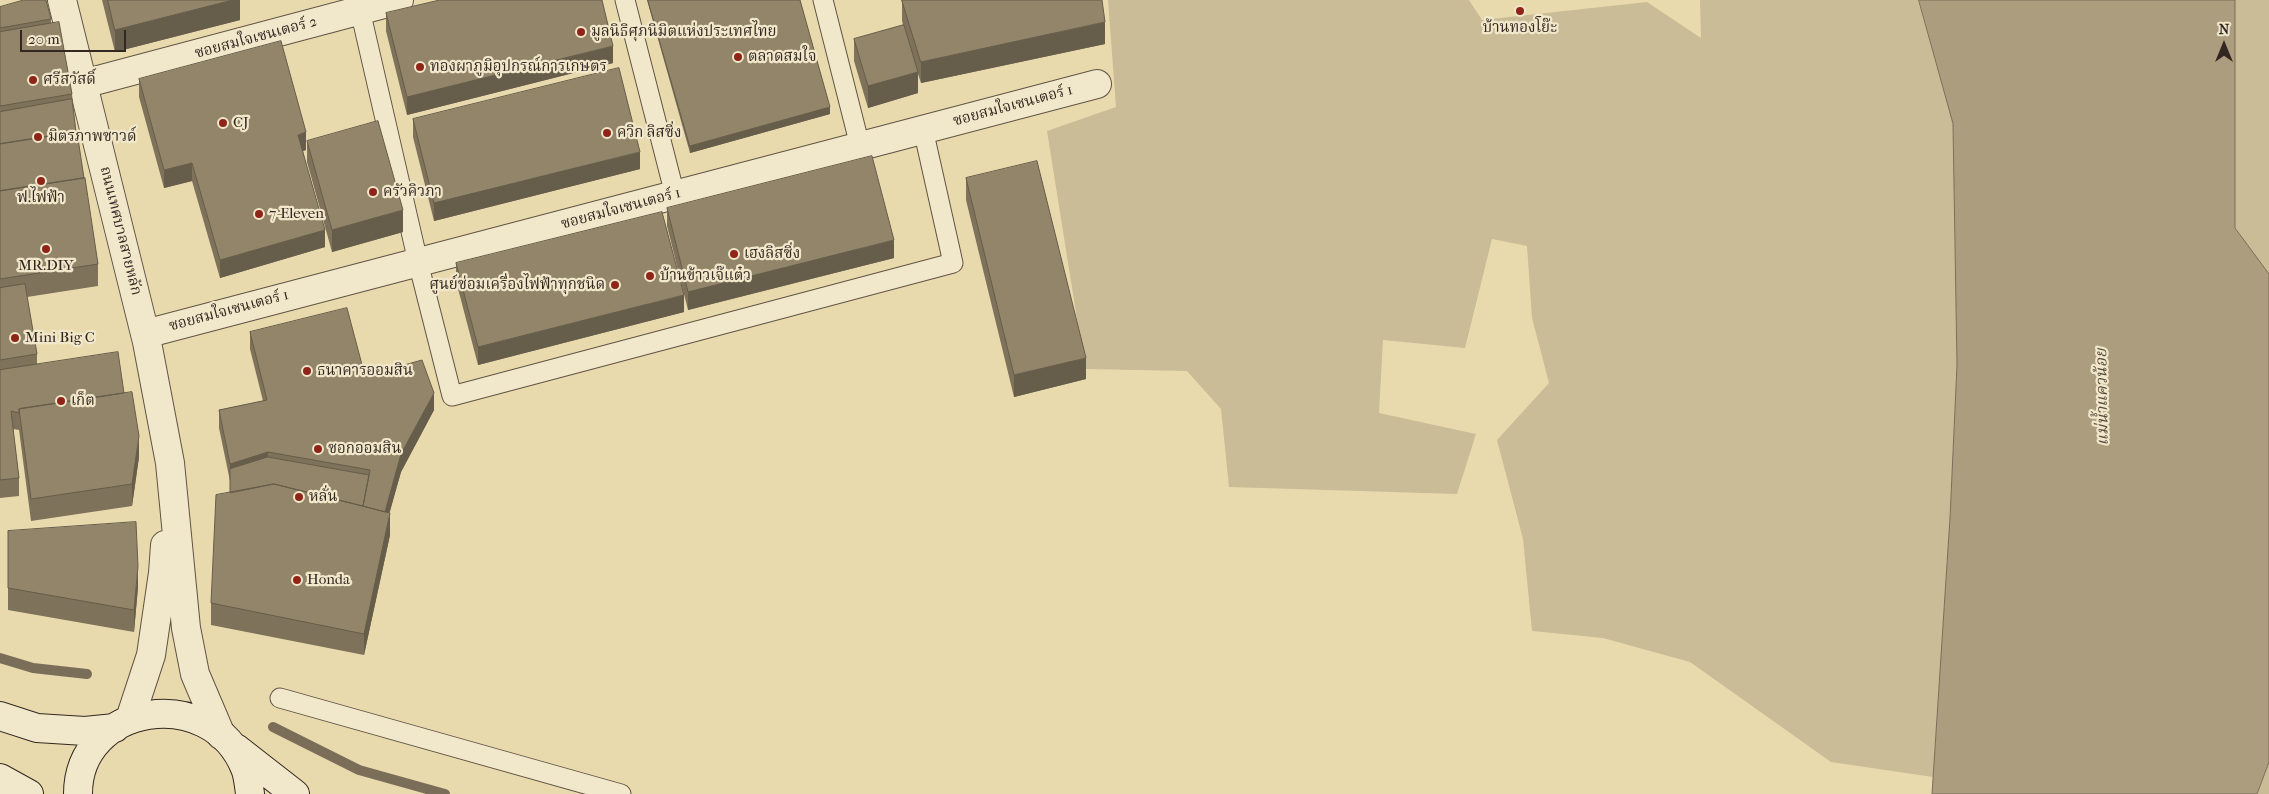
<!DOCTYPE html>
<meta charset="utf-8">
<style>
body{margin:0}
#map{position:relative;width:2269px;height:794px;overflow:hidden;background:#e9daae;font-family:"IM FELL French Canon",serif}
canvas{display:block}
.north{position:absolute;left:2199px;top:20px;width:50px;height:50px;-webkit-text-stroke:4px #f1e7ca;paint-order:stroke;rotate:0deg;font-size:14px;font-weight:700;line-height:20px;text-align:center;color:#332821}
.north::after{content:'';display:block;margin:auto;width:18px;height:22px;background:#332821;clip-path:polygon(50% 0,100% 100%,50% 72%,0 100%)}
.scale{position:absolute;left:20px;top:30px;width:106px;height:22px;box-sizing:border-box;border:2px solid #332821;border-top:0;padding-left:6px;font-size:15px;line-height:18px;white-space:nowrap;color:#332821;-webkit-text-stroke:4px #f1e7ca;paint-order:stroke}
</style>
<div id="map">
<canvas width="2269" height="794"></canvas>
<div class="north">N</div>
<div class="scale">20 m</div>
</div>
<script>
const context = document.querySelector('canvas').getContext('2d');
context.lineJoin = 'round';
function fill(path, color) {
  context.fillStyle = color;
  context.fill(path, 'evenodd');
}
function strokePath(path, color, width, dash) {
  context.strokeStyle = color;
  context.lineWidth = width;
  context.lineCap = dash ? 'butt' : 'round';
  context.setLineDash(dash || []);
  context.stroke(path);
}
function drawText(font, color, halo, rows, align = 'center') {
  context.font = font + ' "IM FELL French Canon","Noto Serif Thai",serif';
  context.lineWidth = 4.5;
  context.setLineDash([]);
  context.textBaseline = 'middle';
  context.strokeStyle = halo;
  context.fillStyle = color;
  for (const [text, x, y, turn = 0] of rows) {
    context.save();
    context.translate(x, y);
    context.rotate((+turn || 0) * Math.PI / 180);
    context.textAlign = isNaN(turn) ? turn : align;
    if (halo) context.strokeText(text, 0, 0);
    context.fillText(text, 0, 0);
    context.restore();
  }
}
const green = new Path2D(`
 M1108 0H1469L1482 20 1647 2 1701 38 1700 0H1919L1953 124 1957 365 1950 518 1933 777 1831 762 1690 662 1603 638 1532 631 1523 539 1497 440 1549 383 1532 318 1527 246 1492 239 1465 348 1383 340 1379 413 1476 434 1457 494 1229 487 1221 409 1187 371 1085 369 1047 131 1116 107Z
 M2235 0H2269V274L2235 228Z
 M2269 762V794H2257Z`);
const water = new Path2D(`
 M1919 0H2235V228L2269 274V762L2257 794H1932L1950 518 1957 365 1953 124Z`);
const stream = new Path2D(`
 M0 658 33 668 87 674
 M273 727 359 770 445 794`);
const service = new Path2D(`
 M625 0 675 195
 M823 0 860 146
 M360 10 418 262 452 396 953 263 923 129
 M280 698 621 794`);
const minor = new Path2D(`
 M62 0 147 342 170 463 186 628 195 674 221 735
 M83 84 399 0
 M145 334 1097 84
 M130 719 151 655 163 573 165 545`);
const secondary = new Path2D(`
 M0 716 37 728 85 731 115 728
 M236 748 295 794
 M0 778 29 794
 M78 794C78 704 210 682 245 768 248 775 249 786 250 794`);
const wall = new Path2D(`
 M102 0H240V20L115 52Z
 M647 0H800L830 114 690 153Z
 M902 0 1105 44 921 83 918 74V93L868 108 854 61V39L903 25 902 21Z
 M0 7 51 19V23L72 94 76 132 98 264V286L27 297 37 354V364L124 393 139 457 132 506 31 521 19 430 13 429 19 478V496L0 498Z
 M386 13 613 63 407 115 386 31Z
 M139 79 306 150 303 151 325 247 220 278 192 181 164 188 139 97Z
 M413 119 640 169 434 221 413 137Z
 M307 141 403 232 332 252 307 162Z
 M966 178 1086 379 1014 397 966 200Z
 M667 208 894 258 688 310 667 226Z
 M456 263 684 312 478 365 456 281Z
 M250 332 365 376 434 410 401 472 389 513 390 535 364 655 211 625V603L230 493V481L219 428V410L263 401 250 349Z
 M8 531 138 587 134 632 8 610Z`);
const shadedWall = new Path2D(`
 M233 0H240V20L115 52V30Z
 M1105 22V44L921 83V62Z
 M613 46V63L407 115V97Z
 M918 72V93L868 108V86Z
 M830 107V114L690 153V146Z
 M306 132V150L298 152V135Z
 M640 152V169L434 221V203Z
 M192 163V181L164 188V170Z
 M403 210V232L332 252V230Z
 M325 230V247L220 278V260Z
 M894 240V258L688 310V292Z
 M684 295V312L478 365V347Z
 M1086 358V379L1014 397V375Z
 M434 393V410L401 472 384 533V515L401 454Z
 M139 436V457L132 506V484Z
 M268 452V470L230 481V464Z
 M390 513V535L364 655V634Z
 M138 566V587L134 632V610Z`);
const building = new Path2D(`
 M24 0H46L51 19 0 28V7Z
 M108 0H233L115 30Z
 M440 0H602L613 46 407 97 386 13Z
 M648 0H800L830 107 690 146Z
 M902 0H1102L1105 22 921 62Z
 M59 22 72 94 0 106V32Z
 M904 25 918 72 868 86 854 39Z
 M281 41 306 132 298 135 325 230 220 260 192 163 164 170 139 79Z
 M619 68 640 152 434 203 413 119Z
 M72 99 76 132 0 144V112Z
 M378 121 403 210 332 230 307 141Z
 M77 132 84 178 0 191V144Z
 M872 156 894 240 688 292 667 208Z
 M1037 161 1086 358 1014 375 966 178Z
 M85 178 98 264 0 279V191Z
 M662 212 684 295 478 347 456 263Z
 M25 284 37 354 0 360V288Z
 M347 308 365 376 422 360 434 393 401 454 385 512 363 506 370 470 268 452 230 464 219 410 267 400 250 332Z
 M118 352 124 393 19 409V413L11 411 19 478 0 480V370Z
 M132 392 139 436 132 484 31 499 19 409Z
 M268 457 369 475 363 506 274 484 230 493V469Z
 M274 484 390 513 364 634 211 603 216 495Z
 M136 522 138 566 134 610 8 588V531Z`);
const markers = [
 [1520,11,5,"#8f2418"],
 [581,32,5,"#8f2418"],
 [738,57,5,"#8f2418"],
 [420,67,5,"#8f2418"],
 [33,80,5,"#8f2418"],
 [223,123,5,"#8f2418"],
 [607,133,5,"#8f2418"],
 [38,137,5,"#8f2418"],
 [41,181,5,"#8f2418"],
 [373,192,5,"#8f2418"],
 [259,214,5,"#8f2418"],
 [46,249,5,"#8f2418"],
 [734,254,5,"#8f2418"],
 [650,276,5,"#8f2418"],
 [615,285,5,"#8f2418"],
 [15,338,5,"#8f2418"],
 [307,371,5,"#8f2418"],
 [61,401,5,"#8f2418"],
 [318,449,5,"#8f2418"],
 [299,497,5,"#8f2418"],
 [297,580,5,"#8f2418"]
];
const poiNames = [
 ["บ้านทองโย๊ะ",1520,28,"center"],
 ["มูลนิธิศุภนิมิตแห่งประเทศไทย",591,32],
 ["ตลาดสมใจ",748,57],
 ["ทองผาภูมิอุปกรณ์การเกษตร",430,67],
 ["ศรีสวัสดิ์",43,80],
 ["CJ",233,123],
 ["ควิก ลิสซิ่ง",617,133],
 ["มิตรภาพซาวด์",48,137],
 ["ครัวคิวภา",383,192],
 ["ฟ.ไฟฟ้า",41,198,"center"],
 ["7-Eleven",269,214],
 ["เฮงลิสซิ่ง",744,254],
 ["MR.DIY",46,266,"center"],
 ["บ้านข้าวเจ๊แต๋ว",660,276],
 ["ศูนย์ซ่อมเครื่องไฟฟ้าทุกชนิด",605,285,"right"],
 ["Mini Big C",25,338],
 ["ธนาคารออมสิน",317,371],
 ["เก็ต",71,401],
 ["ซอกออมสิน",328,449],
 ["หลั่น",309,497],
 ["Honda",307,580]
];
const streetNames = [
 ["ซอยสมใจเซนเตอร์ 2",256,38,-15],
 ["ซอยสมใจเซนเตอร์ 1",1013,106,-15],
 ["ซอยสมใจเซนเตอร์ 1",621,209,-15],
 ["ถนนเทศบาลสายหลัก",120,231,76],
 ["ซอยสมใจเซนเตอร์ 1",229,311,-15]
];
const waterNames = [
 ["แม่น้ำแควน้อย",2103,397,-91]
];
fill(green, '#cabc96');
fill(water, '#ab9d7e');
strokePath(water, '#7b6e59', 1);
strokePath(stream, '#7b6e59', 10);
strokePath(service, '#605444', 21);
strokePath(minor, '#605444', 30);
strokePath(secondary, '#332821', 30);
strokePath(service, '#f1e7ca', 19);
strokePath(minor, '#f1e7ca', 28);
strokePath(secondary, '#f1e7ca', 28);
fill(wall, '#7e725b');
fill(shadedWall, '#665d4a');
fill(building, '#92856a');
strokePath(building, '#665d4a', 1);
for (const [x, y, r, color] of markers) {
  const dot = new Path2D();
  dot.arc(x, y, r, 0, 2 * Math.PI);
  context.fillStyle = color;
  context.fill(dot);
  strokePath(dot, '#f1e7ca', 2);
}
drawText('15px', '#332821', '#f1e7ca', poiNames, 'left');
drawText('15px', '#332821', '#f1e7ca', streetNames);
drawText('italic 16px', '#574b3d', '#f1e7ca', waterNames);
</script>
